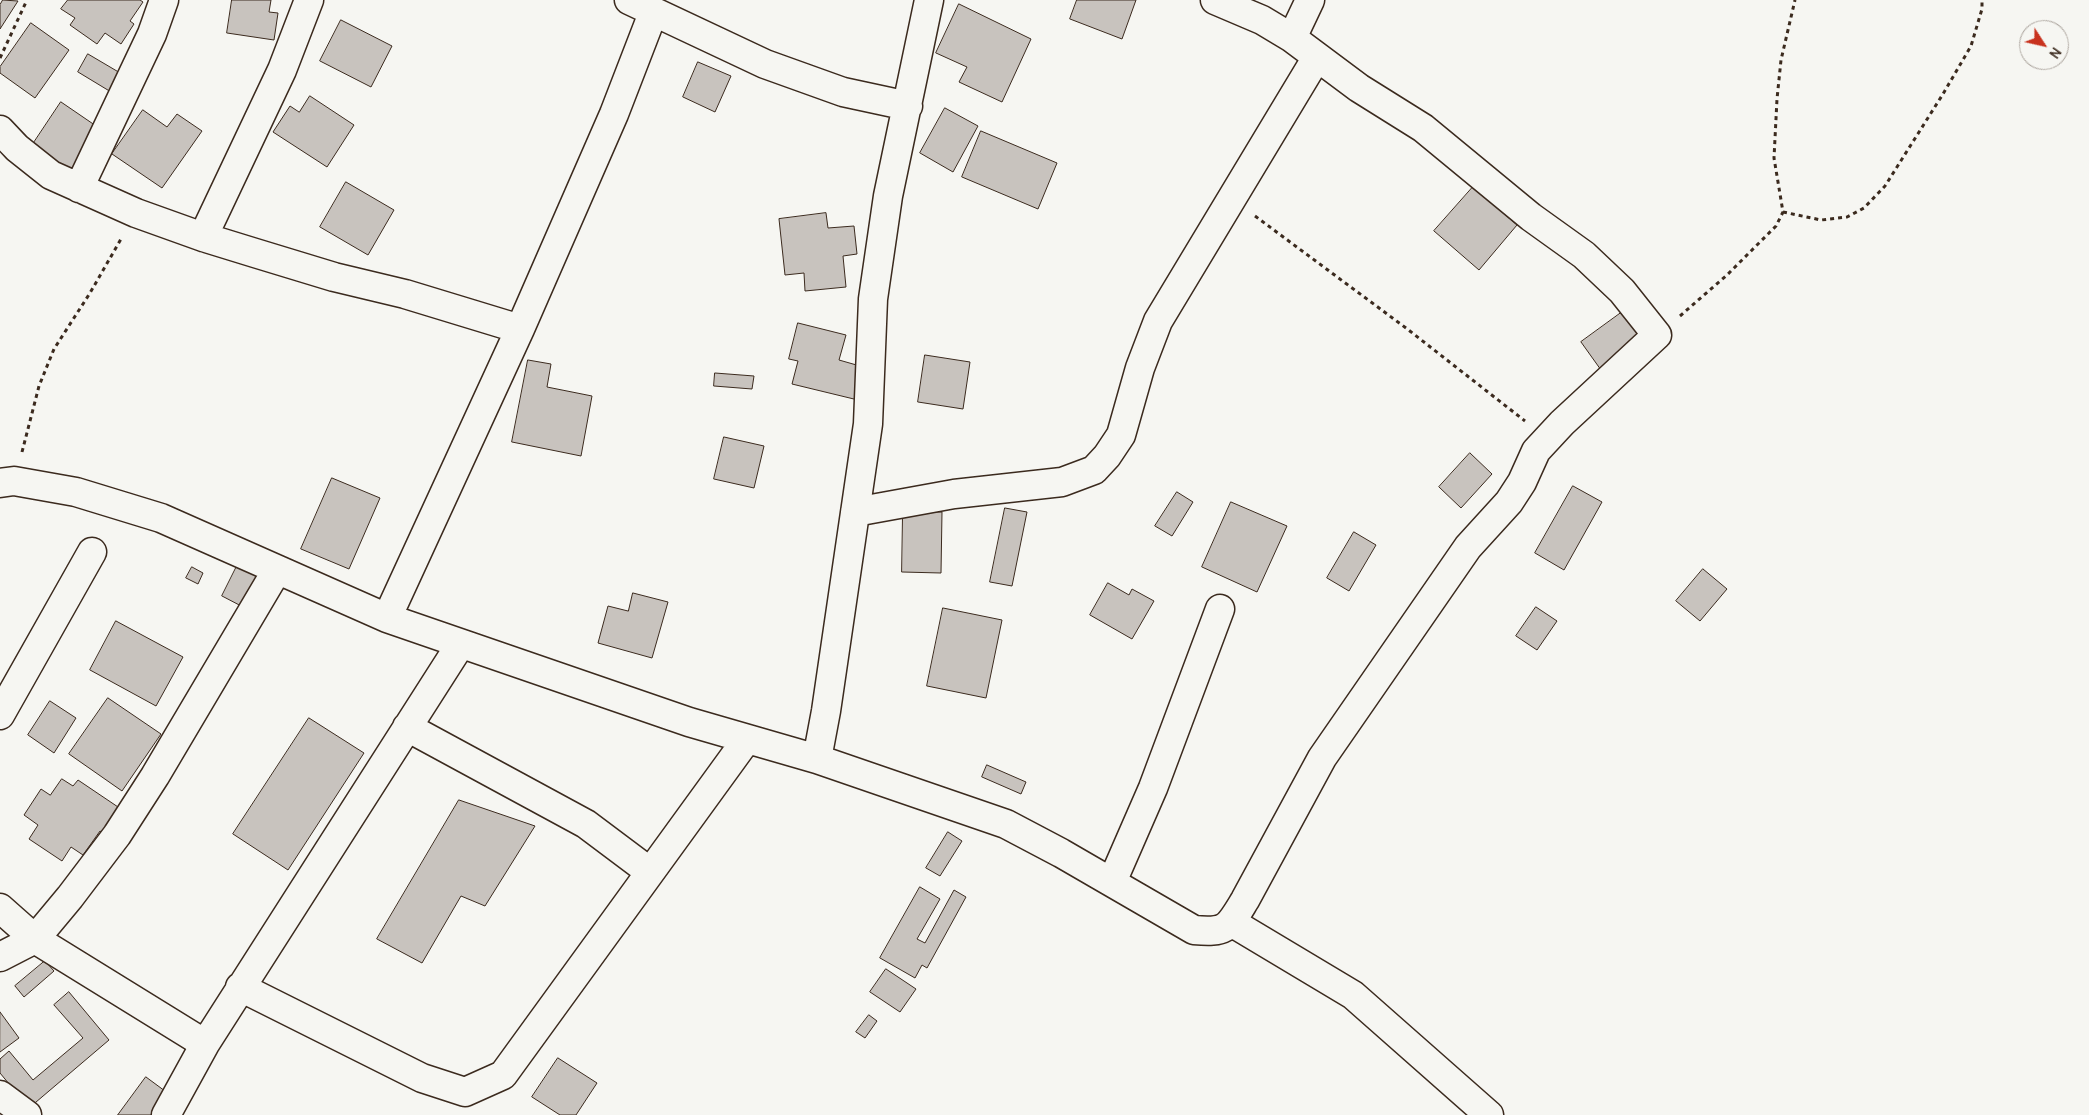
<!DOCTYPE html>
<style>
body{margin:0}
#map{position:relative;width:2089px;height:1115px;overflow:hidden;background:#f6f6f2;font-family:Delius,sans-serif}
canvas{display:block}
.north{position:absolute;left:2019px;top:20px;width:50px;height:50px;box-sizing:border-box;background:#f6f6f2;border:1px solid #aba49d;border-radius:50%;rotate:125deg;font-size:14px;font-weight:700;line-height:20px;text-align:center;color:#3b2a1e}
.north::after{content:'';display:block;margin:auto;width:18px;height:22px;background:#c8321e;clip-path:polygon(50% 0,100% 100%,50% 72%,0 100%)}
</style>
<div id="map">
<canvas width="2089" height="1115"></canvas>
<div class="north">N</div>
</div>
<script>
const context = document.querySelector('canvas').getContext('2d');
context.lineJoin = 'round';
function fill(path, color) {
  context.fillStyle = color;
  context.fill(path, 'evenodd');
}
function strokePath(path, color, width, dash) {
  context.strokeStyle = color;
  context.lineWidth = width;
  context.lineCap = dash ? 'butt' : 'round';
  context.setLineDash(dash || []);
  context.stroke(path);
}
const building = new Path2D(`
 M3 0 18 1 0 29V5Z
 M68 0H140L143 2 130 21 134 24 121 44 105 33 97 44 70 25 75 18 61 9Z
 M232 0H271L269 12 278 13 274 40 227 33Z
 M1077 0H1136L1122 39 1070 19Z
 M959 4 1031 39 1002 102 959 82 967 67 936 53Z
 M341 20 392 46 371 87 320 61Z
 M31 23 69 50 35 98 0 73V67Z
 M88 54 127 77 116 95 78 72Z
 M698 62 731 76 715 112 683 97Z
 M310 96 354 125 327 167 273 132 290 106 299 112Z
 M61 102 102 130 71 175 31 147Z
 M945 108 978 126 953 172 920 153Z
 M143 110 167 127 177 114 202 131 162 188 112 154Z
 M981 131 1057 163 1038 209 962 177Z
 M346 182 394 210 368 255 320 227Z
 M1473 187 1517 225 1479 270 1434 231Z
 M826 213 828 228 854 226 857 254 843 256 846 287 805 291 804 273 785 275 779 219Z
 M1625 310 1645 339 1601 370 1581 342Z
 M798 323 846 335 839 360 867 368 858 400 792 384 798 361 789 359Z
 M925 355 970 362 963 409 918 402Z
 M528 360 551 364 547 387 592 396 581 456 512 442Z
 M715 373 754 376 752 389 714 386Z
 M724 437 764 446 754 488 714 479Z
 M1470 453 1492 474 1461 508 1439 487Z
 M332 478 380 498 349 569 301 549Z
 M1573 486 1602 502 1564 570 1535 553Z
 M1177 492 1193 502 1172 536 1155 526Z
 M1231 502 1287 526 1257 592 1202 567Z
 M1005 508 1027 512 1012 586 990 582Z
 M903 511 942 512 941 573 902 572Z
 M1354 532 1376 545 1349 591 1327 578Z
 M241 558 265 570 245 608 222 596Z
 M192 567 203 573 198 584 186 578Z
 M1703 569 1727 589 1700 621 1676 601Z
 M1108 583 1129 595 1132 589 1154 601 1132 639 1090 615Z
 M633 593 668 602 652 658 598 643 608 606 628 611Z
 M1536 607 1557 621 1537 650 1516 636Z
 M943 608 1002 620 986 698 927 686Z
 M116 621 183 657 156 706 90 670Z
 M108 698 161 734 122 791 69 754Z
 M50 701 76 718 54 753 28 735Z
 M309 718 364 753 288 870 233 834Z
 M987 765 1026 782 1021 794 982 777Z
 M62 779 73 786 78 780 121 809 104 834 100 831 83 855 71 847 62 861 29 839 38 825 24 815 41 789 50 795Z
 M459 800 535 826 485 906 461 896 422 963 377 939Z
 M948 832 962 841 940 876 926 868Z
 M920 887 940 899 917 939 925 943 954 890 966 897 927 968 922 965 915 978 880 958Z
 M45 961 54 971 24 997 15 986Z
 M886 969 916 989 900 1012 870 992Z
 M69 992 109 1040 29 1108 0 1073V1059L9 1051 33 1080 83 1038 54 1005Z
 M0 1012 19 1038 0 1052Z
 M869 1015 877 1021 865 1038 856 1032Z
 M558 1058 597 1083 576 1115H560L532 1097Z
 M146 1077 169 1094 154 1115H118Z`);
const path = new Path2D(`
 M0 58 27 0
 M1783 212 1821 220 1847 217 1864 208 1885 186 1943 94 1971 46 1982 9V0
 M1255 216 1406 328 1525 421
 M1680 316 1727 275 1776 226 1783 212 1774 158 1777 99 1781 60 1795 0
 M22 452 39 386 54 349 90 293 121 239`);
const street = new Path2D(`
 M629 0 765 64 843 92 908 106
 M1292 38 1310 0
 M0 130 17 148 51 175 136 213 203 237 255 253 334 277 405 294 520 329
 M79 188 152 34 164 0
 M203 237 282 70 309 0
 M0 483 14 481 76 492 161 518 387 618 689 722 817 759 1006 824 1061 853 1194 930C1227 933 1228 928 1245 900L1322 758 1468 547 1509 502 1522 482 1536 451 1562 423 1657 335 1622 291 1584 255 1531 217 1423 128 1359 88 1292 38 1262 20 1215 0
 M855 512 954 494 1062 482 1094 470 1107 456 1121 435 1140 368 1158 321 1317 57
 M387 618 520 329 614 114 653 13
 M0 715 92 552
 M407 727 586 824 650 872
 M817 759 826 711 868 424 873 299 888 196 929 0
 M1112 882 1153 788 1220 609
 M0 908 35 939 205 1044
 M1231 922 1353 995 1489 1115
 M0 957 35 939 70 897 117 835 155 776 277 570
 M240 987 422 1078 465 1092 503 1075 747 739
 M0 1095 27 1115
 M166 1115 205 1044 460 645`);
fill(building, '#c8c3be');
strokePath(building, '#3b2a1e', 1);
strokePath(street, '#3b2a1e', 31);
strokePath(path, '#3b2a1e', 3, [4, 4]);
strokePath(street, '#f6f6f2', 28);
</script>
